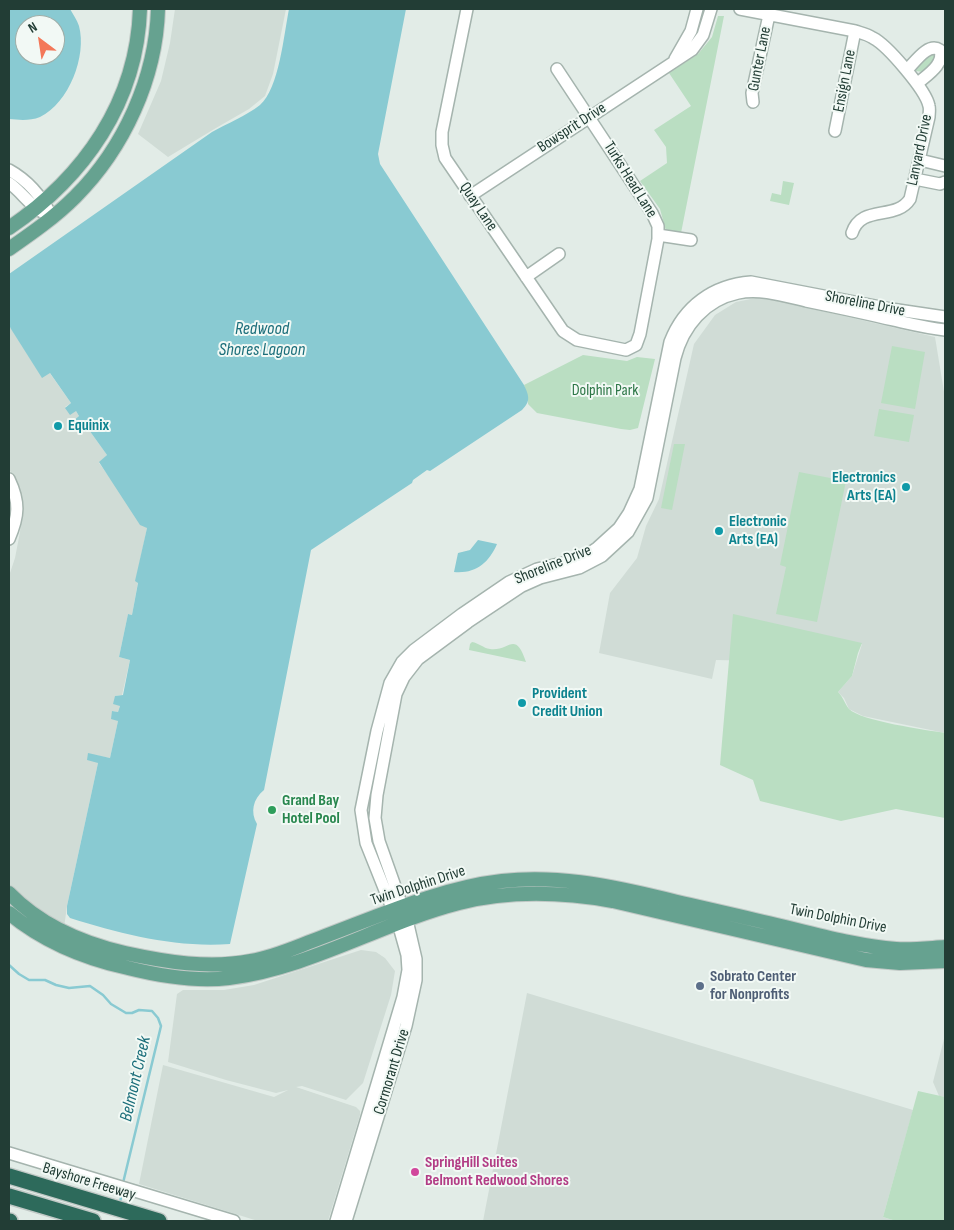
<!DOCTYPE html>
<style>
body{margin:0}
#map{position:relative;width:954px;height:1230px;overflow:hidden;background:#e2ece7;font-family:"Sofia Sans Condensed",sans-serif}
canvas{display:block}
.frame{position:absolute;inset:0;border:10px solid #223d35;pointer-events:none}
.north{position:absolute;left:15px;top:15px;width:50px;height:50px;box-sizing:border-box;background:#f2f9f5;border:1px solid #9faea8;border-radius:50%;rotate:329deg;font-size:14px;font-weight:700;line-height:20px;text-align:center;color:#223d35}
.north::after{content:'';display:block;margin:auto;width:18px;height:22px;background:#f37859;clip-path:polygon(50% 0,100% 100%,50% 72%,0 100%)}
</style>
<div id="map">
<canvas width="954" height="1230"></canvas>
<div class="frame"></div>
<div class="north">N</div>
</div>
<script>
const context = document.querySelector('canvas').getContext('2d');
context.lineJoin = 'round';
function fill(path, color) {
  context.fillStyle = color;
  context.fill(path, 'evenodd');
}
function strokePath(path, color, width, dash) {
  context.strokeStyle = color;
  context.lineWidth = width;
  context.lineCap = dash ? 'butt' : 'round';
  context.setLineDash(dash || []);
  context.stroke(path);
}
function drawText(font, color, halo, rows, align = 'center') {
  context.font = font + ' "Sofia Sans Condensed",sans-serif';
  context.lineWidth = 4;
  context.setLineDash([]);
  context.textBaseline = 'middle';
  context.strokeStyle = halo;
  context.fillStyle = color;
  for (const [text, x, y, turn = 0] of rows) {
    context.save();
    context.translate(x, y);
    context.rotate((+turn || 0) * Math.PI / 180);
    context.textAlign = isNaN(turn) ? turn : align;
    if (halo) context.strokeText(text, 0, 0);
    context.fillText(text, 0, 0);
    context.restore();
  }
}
const built = new Path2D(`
 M175 9H286L273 74 265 96 249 109 216 128 168 157 138 134 161 81 170 43Z
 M761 297 935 337 945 398V733L863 716 849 709 844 698 838 692 852 676 862 644 804 662 716 660 712 679 599 653 610 593 637 558 646 526 659 499 694 344 715 315 736 302Z
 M9 325 42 377 49 372 71 403 65 407 76 411 79 416 73 421 78 428 84 423 107 455 99 463 147 528 136 580 138 582 132 615 128 614 119 657 130 660 122 695 115 696 120 706 118 712 112 711 118 721 110 758 88 754 98 763 67 906 64 928 9 889V576L15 558 20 532 22 504 13 476 9 469Z
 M361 950 376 952 385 958 395 971 391 995 363 1083 346 1100 302 1086 296 1087 356 1107 360 1111V1115L328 1221H258L139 1184 163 1065 274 1097 288 1090 276 1093 226 1080 168 1062 177 994 183 990H224L254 985Z
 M527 993 913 1110 883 1217 896 1221H483Z
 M945 1035V1097L939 1096 933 1082Z`);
const green = new Path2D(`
 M718 16H724L681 233 666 231 660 209 640 181 667 163 666 147 654 130 691 106 669 73 698 54 712 37Z
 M933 53 935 56V60L923 72 916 71 915 68 928 54Z
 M783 181 794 183 789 205 770 201 772 193 781 195Z
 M892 346 925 352 915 409 881 403Z
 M583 355 627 361 637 357 655 359 638 428 630 430 621 429 537 413 528 404V398L524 385Z
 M879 409 914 415 909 442 874 436Z
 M674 444H685L672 510 661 508Z
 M799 472 846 481 817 622 776 614 786 567 780 565Z
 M733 614 862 643 858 653 852 676 838 692C843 697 845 704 849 709 861 721 926 730 945 733V818L896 809 841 821 760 801 753 780 720 765Z
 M472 642C479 643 483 648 490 649 509 652 515 629 526 662L469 650 470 644Z
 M918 1091 945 1097V1221H896L883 1217Z`);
const water = new Path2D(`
 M9 9H70C73 14 77 20 79 26 87 56 69 103 40 117 30 121 19 120 9 119ZM25 25H55V55H25Z
 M289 9H406L378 154 380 164 524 385C529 396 531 401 522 410L430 471 427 470 413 480 412 483 311 550 264 790C253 799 250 812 257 824L230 944C175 948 122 934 70 918L67 914V906L98 763 87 760 88 753 110 758 118 721 111 719 112 711 118 712 120 706 113 704 115 696 123 695 130 660 119 657 128 614 132 615 138 583 135 581 147 528 140 525 99 462 107 455 84 423 78 428 73 421 79 416 76 411 70 415 65 408 71 403 50 373 42 378 11 329 9 325V274L212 132C228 123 246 116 260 105 279 89 284 34 289 9Z
 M478 540 497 544C489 563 475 574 454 572L458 553 470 550Z`);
const stream = new Path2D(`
 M9 965 19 974 29 980H45L56 985 69 988 90 986 103 995 111 1004 126 1013H132L139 1010 152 1011 158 1018 161 1026 123 1183
 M120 1203 122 1191`);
const minor = new Path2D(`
 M467 9 442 132V145L445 158 563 331 577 340 626 350 636 345 640 334 658 239V226L652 213 557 69
 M740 9 855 31C861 33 867 34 873 38 887 45 926 90 929 106 930 109 929 114 929 117L910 199C896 221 861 204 852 233
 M675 59 691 31 697 9
 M907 70C915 62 928 42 940 50 945 64 927 75 918 83
 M753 102 752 93 769 15
 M835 131 855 31
 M920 160 945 166
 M9 170C29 181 42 197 52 217
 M915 179 940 184 945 182
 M9 183C21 191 29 205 42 212
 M470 196 692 50 703 35 711 9
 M658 235 691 240
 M526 277 559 254
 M9 479C20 502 19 516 9 539
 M9 1153 234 1221
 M336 1221 403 997 408 970 407 955 398 923 366 843 361 810 377 731 390 683 402 662 414 650 462 614 509 582 537 569 567 562 588 554 597 548 619 528 629 513 640 489 670 342C684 306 713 285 751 282L891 309 945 317
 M346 1221 406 1026 416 980V959L407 920 379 841 375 818 377 795 396 694 404 677 418 659 468 622 522 586 540 578 579 568 602 556 628 532 647 498 675 358C683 326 705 300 738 293 760 288 785 296 806 301 835 307 864 313 893 320 911 324 927 328 945 330`);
const major = new Path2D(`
 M9 228C84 177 137 102 140 9
 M9 249C32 233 55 217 75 197 124 148 156 78 158 9
 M9 893C40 925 82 943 125 953 166 962 209 969 251 961 275 957 298 946 320 938 379 916 440 888 502 881 556 875 605 885 657 897 698 907 740 916 781 926 819 935 857 946 896 949 913 950 929 948 945 947
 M9 913C44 942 83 958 128 968 160 976 196 982 229 978 310 968 381 923 459 903 510 890 562 892 613 901L866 960 900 963 945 961`);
const highway = new Path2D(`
 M9 1176 159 1221
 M9 1196 93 1221
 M9 1221H10`);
const markers = [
 [58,426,5,"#0f9aa8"],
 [906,487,5,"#0f9aa8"],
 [719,531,5,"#0f9aa8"],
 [522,703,5,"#0f9aa8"],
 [272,810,5,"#2e9e5b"],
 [700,986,5,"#5c6f8a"],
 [415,1172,5,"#d1479c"]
];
const streetNames = [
 ["Gunter Lane",760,59,-79],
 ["Ensign Lane",845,81,-79],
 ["Bowsprit Drive",572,128,-33],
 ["Lanyard Drive",920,150,-78],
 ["Turks Head Lane",630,180,58],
 ["Quay Lane",478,207,56],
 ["Shoreline Drive",865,304,11],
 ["Shoreline Drive",553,565,-22],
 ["Twin Dolphin Drive",418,886,-18],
 ["Twin Dolphin Drive",838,919,11],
 ["Cormorant Drive",392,1072,-73],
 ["Bayshore Freeway",89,1182,17]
];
const parkNames = [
 ["Dolphin Park",605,391]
];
const cultureNames = [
 ["Equinix",68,426],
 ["Electronics",896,478,"right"],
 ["Arts (EA)",896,496,"right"],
 ["Electronic",729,522],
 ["Arts (EA)",729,540],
 ["Provident",532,694],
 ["Credit Union",532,712]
];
const leisureNames = [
 ["Grand Bay",282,801],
 ["Hotel Pool",282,819]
];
const serviceNames = [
 ["Sobrato Center",710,977],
 ["for Nonprofits",710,995]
];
const hotelNames = [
 ["SpringHill Suites",425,1163],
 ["Belmont Redwood Shores",425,1181]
];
const waterNames = [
 ["Redwood",262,329],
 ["Shores Lagoon",262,350],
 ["Belmont Creek",136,1079,-77]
];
fill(built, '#d0dcd6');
fill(green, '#badec2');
fill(water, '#89cad2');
strokePath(stream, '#89cad2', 2.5);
strokePath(minor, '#a5b4ae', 14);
strokePath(major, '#c1c9c6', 16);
strokePath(highway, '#c1c9c6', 18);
strokePath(minor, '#fff', 11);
strokePath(major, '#66a290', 14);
strokePath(highway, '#2d6a5b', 15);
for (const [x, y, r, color] of markers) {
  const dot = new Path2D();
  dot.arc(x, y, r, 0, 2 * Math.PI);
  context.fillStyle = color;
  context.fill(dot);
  strokePath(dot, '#f2f9f5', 2);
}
drawText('16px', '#223d35', '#f2f9f5', streetNames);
drawText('16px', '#2b7545', '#f2f9f5', parkNames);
drawText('bold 16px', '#0d838f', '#f2f9f5', cultureNames, 'left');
drawText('bold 16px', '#27864d', '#f2f9f5', leisureNames, 'left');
drawText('bold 16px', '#4e5e75', '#f2f9f5', serviceNames, 'left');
drawText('bold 16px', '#b23c85', '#f2f9f5', hotelNames, 'left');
drawText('italic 18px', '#1b6e7a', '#f2f9f5', waterNames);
</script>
